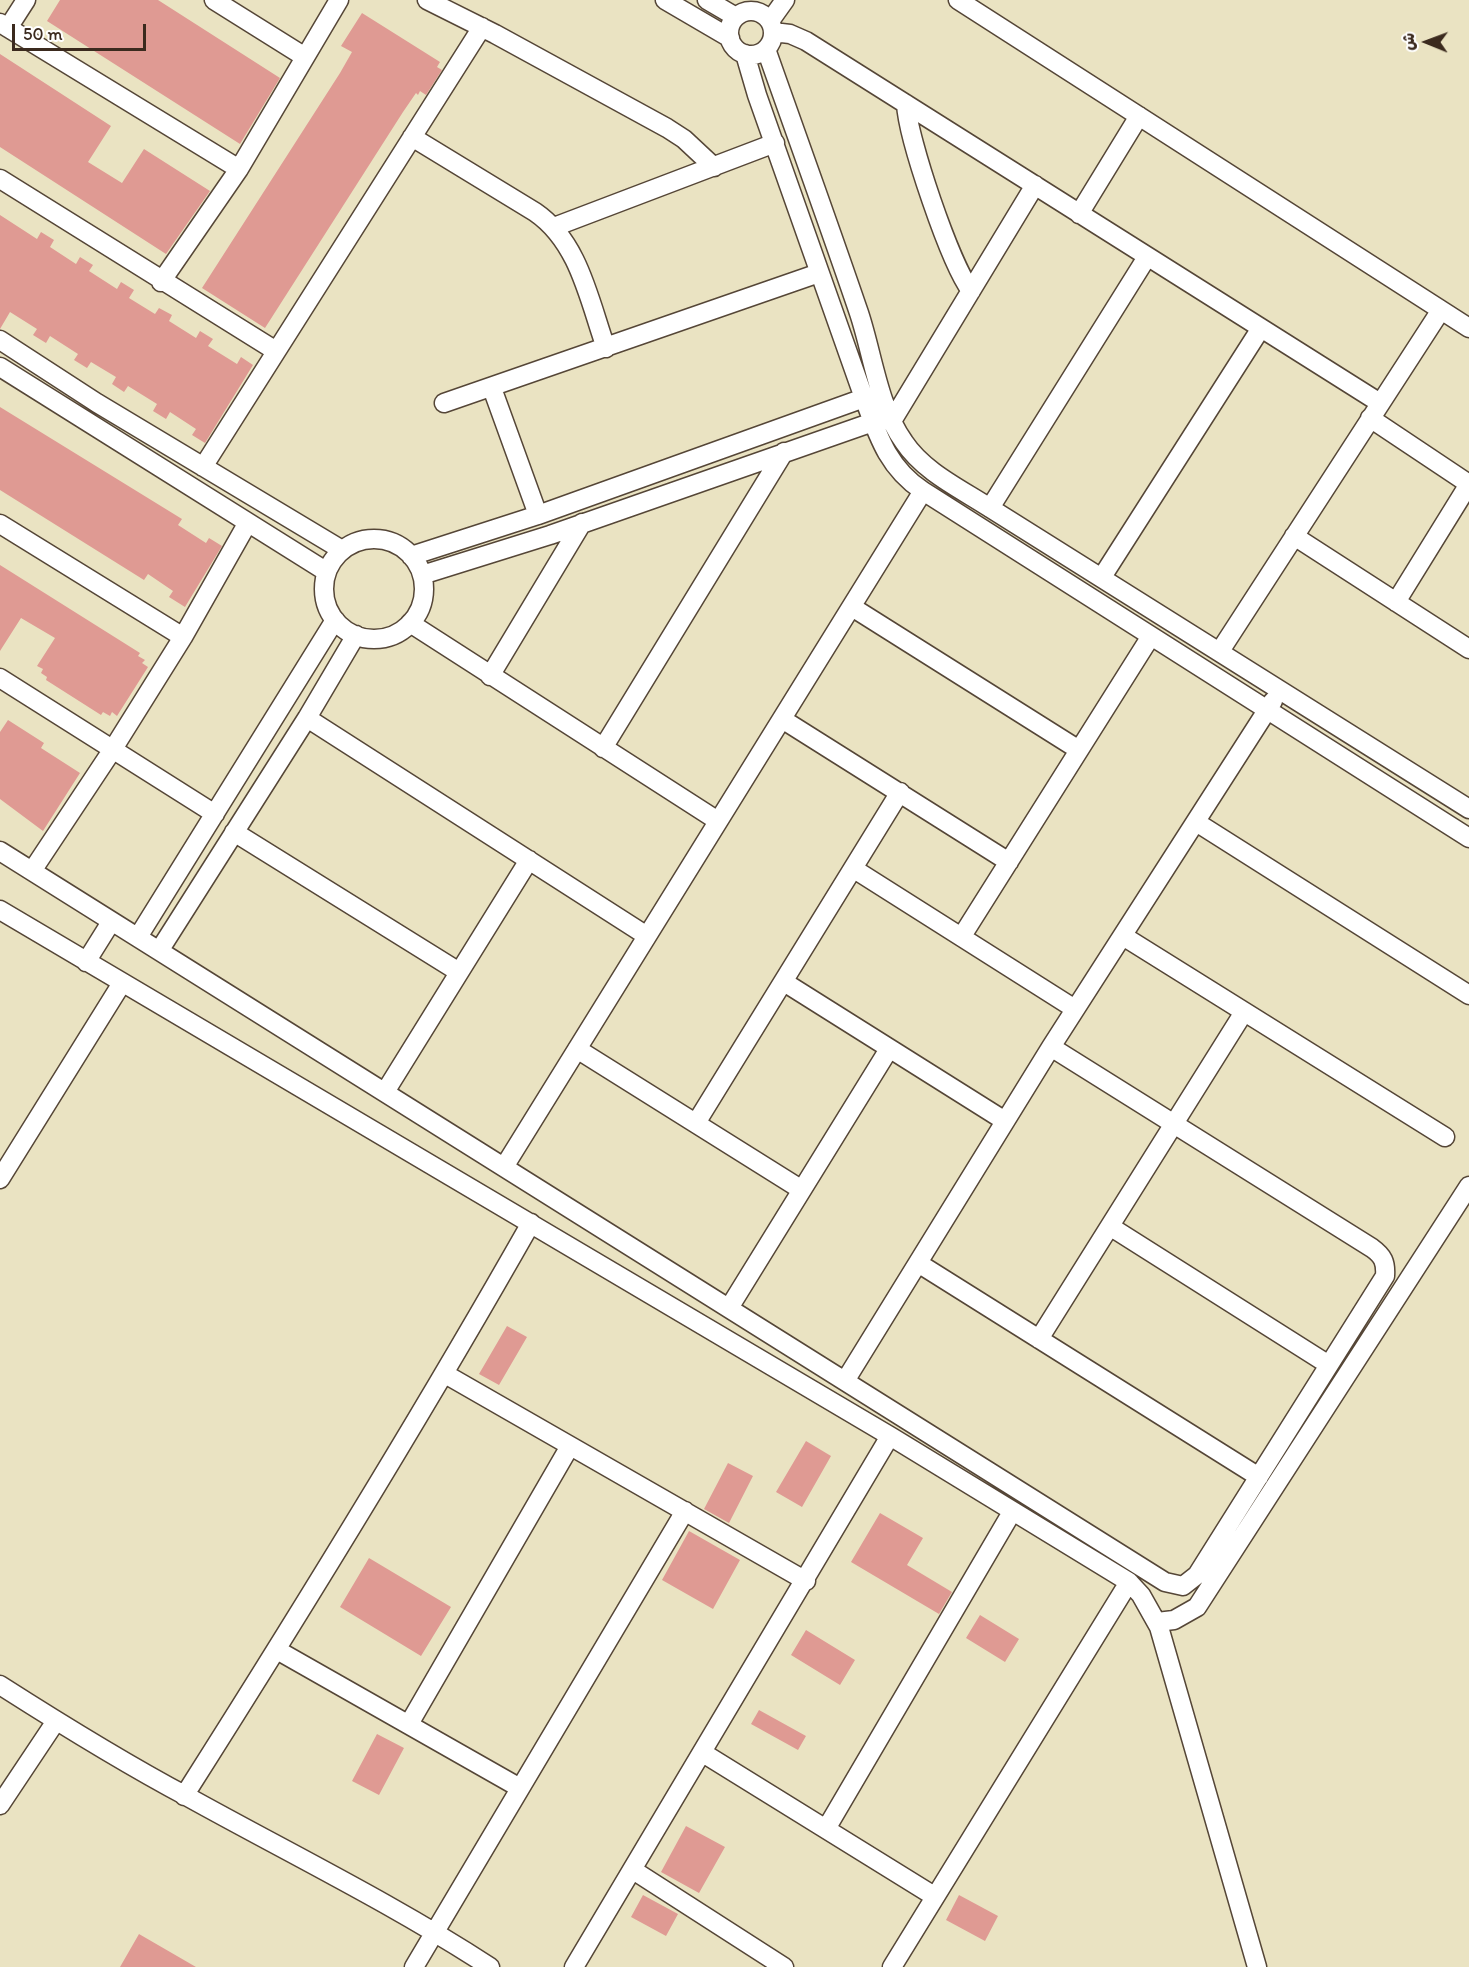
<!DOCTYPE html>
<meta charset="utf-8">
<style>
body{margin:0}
#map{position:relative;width:1469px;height:1967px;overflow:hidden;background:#eae3c2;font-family:Itim,"Playpen Sans Arabic",sans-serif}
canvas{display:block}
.north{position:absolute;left:1397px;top:12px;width:60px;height:60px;-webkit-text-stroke:4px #fff;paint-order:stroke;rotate:271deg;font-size:16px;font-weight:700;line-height:24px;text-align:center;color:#3b2a1e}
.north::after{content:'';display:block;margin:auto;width:21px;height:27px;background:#3b2a1e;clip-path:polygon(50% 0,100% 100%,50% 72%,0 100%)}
.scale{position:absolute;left:12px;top:24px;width:134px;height:27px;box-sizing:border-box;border:3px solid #3b2a1e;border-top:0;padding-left:8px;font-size:18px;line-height:21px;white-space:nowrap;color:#3b2a1e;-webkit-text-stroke:4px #fff;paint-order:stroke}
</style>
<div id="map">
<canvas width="1469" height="1967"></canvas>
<div class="north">ش</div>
<div class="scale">50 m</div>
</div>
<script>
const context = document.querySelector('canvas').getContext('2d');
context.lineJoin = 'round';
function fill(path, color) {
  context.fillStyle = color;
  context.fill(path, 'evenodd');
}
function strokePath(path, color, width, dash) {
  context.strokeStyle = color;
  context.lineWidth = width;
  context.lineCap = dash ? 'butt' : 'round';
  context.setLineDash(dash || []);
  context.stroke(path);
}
const building = new Path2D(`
 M60 0H158L280 78 240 144 47 21Z
 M362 13 440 62 437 67 442 70 426 95 420 91 418 95 416 93 403 112 265 328 202 288 340 73 352 52 341 46Z
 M0 54 111 126 88 162 122 183 144 149 210 191 166 254 0 147Z
 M0 215 37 239 41 232 54 240 50 247 76 264 80 257 93 265 89 271 117 289 121 282 134 290 129 298 155 314 159 308 172 315 169 321 196 338 200 331 213 339 208 346 237 364 241 357 253 365 205 443 192 435 196 429 170 412 166 419 153 411 157 404 128 386 124 392 112 384 116 377 91 362 87 368 74 360 78 354 50 336 46 343 33 335 37 329 10 312 0 329Z
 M0 407 182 519 178 525 206 543 209 538 222 546 185 607 169 597 173 591 148 574 144 580 0 490Z
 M0 565 140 653 138 656 145 660 142 663 148 667 117 716 112 712 110 716 103 712 101 715 46 680 47 677 41 673 43 669 37 666 55 638 21 618 0 651Z
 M8 720 44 743 41 748 80 773 43 831 0 799V732Z
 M507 1326 527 1337 499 1385 479 1374Z
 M806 1441 831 1456 802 1507 776 1492Z
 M728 1463 753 1476 729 1523 704 1509Z
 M880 1513 923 1538 907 1565 952 1592 939 1614 851 1562Z
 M689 1531 740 1560 713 1609 662 1580Z
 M369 1558 451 1607 421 1656 340 1607Z
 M980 1615 1019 1639 1005 1662 966 1638Z
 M806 1630 855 1660 840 1685 791 1655Z
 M759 1710 806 1736 798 1750 751 1724Z
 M377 1734 404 1748 379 1795 352 1781Z
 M686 1826 725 1847 699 1893 661 1872Z
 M643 1895 678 1914 666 1936 631 1917Z
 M959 1895 998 1916 985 1941 946 1920Z
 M139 1934 196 1967H120Z`);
const minor = new Path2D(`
 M214 0 305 57
 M427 0 495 34 667 128 684 139 714 167
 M665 0 730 38
 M707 0 736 17
 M958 0 1469 328
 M729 33a22 22 0 1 1 44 0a22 22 0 1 1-44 0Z
 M770 21 785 0
 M0 23 239 169
 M8 28 26 0
 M773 32 790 34 806 41 1380 403
 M766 49C797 137 829 225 859 313 873 355 878 406 904 442 924 472 961 489 990 508L1469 809
 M745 54 757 95 864 398C878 436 888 468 923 491L1469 838
 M906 104C908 139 950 263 971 291
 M412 137 535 212C579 242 589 300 606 348
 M0 179 276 351
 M1079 214 1139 116
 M554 227 775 143
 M161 282 239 169 339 0
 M0 340 97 403 342 550
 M0 367 327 572
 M492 388 538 515
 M444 403 819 273
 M1370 418 1469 484
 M892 421 1035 185
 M203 467 482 27
 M990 508 1147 257
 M0 524 183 637
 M1294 536 1469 649
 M324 589a50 50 0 1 1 100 0a50 50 0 1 1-100 0Z
 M411 556 538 515 864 398
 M422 575 550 535 873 422
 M1102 577 1261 328
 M1396 602 1469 484
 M852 607 1079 750
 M410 623 718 821
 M1220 651 1441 310
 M490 676 582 523
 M0 678 215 814
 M307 718 647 936
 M782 719 1009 862
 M603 748 784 452
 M1196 822 1469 995
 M234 832 459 972
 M0 851 1165 1582 1183 1586 1197 1575 1385 1276C1386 1262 1383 1256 1372 1248L1051 1047
 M854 869 1075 1009
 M32 871 113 749 183 637 247 524
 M0 910 890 1436 1129 1582 1141 1595 1159 1627 1257 1967
 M962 936 1151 636
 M1123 936 1445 1137
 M138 937 335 620
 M159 951 307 718 356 635
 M86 962 111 922
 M784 982 1005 1121
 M577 1049 802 1190
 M385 1092 529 860
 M696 1123 900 792
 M504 1167 923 491
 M0 1179 122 983
 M1111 1227 1329 1365
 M918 1263 1259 1477
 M729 1308 889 1049
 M1039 1339 1244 1012
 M445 1374 806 1581
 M845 1381 1051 1047 1273 701
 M1157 1622 1174 1620 1197 1607 1469 1186
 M277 1650 520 1788
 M0 1685C61 1724 124 1763 188 1797 289 1853 393 1904 490 1967
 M409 1724 570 1446
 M703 1753 934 1896
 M184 1796C304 1607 421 1417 531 1223
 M0 1805 56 1721
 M826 1829 1012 1512
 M633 1870 784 1967
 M414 1967 685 1511
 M574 1967 890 1436
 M892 1967 1129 1582`);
fill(building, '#df9a93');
strokePath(minor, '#554637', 21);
strokePath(minor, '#fff', 18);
</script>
